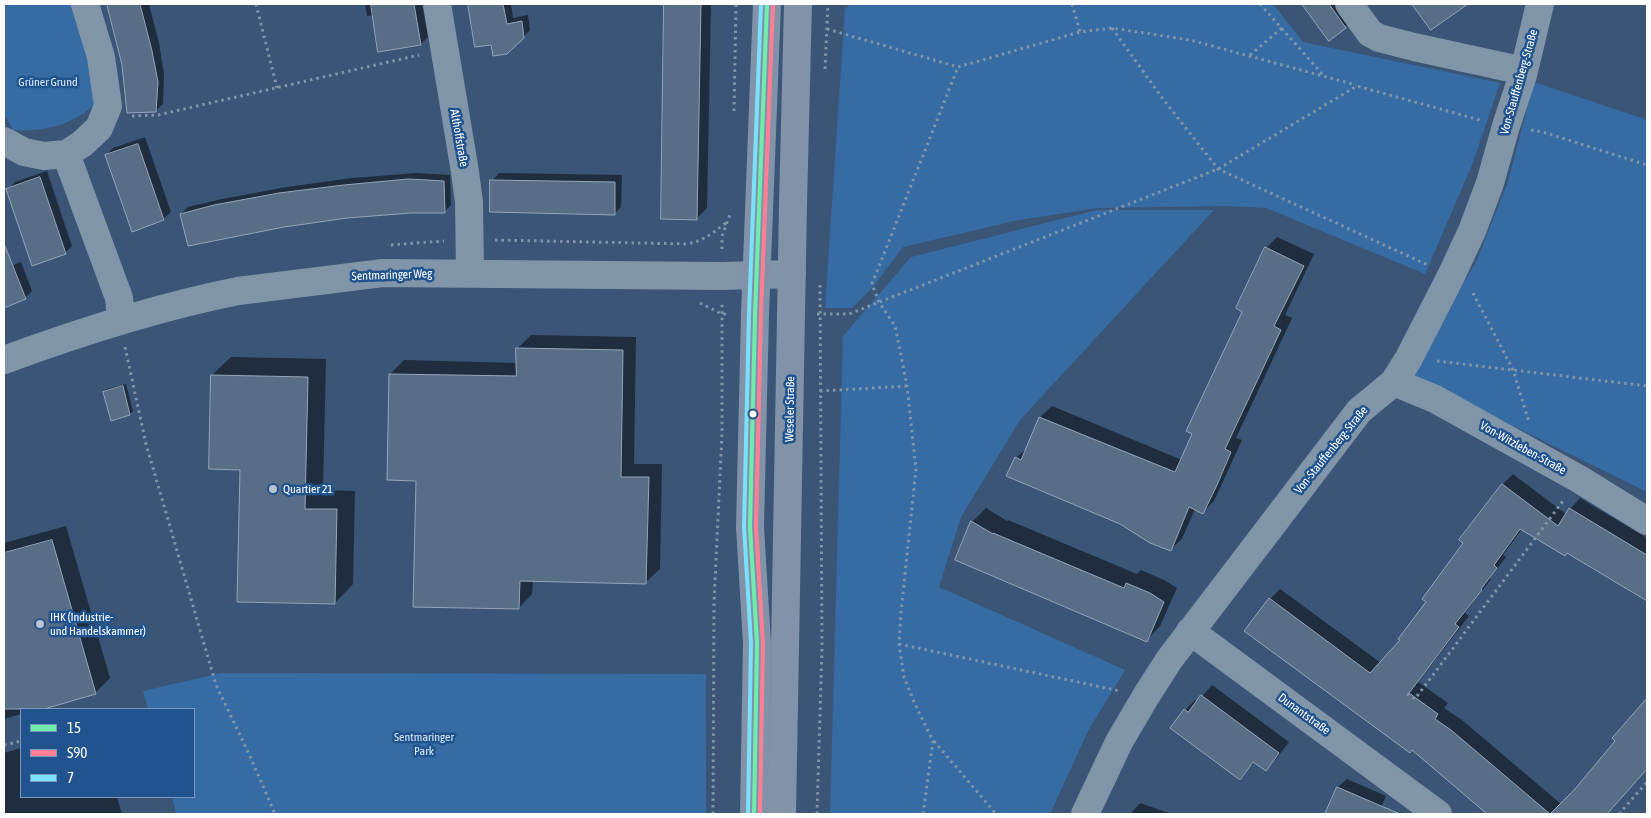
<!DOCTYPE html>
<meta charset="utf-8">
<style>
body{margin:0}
#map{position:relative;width:1651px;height:818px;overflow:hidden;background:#3a5576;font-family:"Asap Condensed",sans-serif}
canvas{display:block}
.frame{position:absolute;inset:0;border:5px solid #fff;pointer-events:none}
.legend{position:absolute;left:20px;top:708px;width:175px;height:90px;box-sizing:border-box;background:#21548e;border:1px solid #7a98bb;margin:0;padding:6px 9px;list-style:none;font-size:15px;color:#fff}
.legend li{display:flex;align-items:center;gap:10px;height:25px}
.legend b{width:25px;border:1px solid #7a98bb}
</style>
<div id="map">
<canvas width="1651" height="818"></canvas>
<div class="frame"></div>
<ul class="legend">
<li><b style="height:6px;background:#70ecad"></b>15</li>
<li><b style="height:6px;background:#ff8094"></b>S90</li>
<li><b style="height:6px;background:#7be0fa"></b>7</li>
</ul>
</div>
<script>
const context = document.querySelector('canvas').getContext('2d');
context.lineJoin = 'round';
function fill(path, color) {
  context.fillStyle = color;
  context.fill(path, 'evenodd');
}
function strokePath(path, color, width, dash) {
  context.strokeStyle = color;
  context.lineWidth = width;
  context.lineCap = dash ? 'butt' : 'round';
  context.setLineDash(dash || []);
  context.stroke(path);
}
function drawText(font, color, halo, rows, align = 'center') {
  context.font = font + ' "Asap Condensed",sans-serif';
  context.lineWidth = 5;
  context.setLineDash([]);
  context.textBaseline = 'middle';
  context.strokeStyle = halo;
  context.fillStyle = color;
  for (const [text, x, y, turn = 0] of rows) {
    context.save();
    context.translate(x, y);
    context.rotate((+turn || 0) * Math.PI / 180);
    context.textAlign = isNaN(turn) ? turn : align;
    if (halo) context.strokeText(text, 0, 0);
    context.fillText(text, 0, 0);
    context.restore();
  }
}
const green = new Path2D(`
 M4 4H75L86 42 95 104C73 125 44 132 13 130L4 114Z
 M851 4H1273L1303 42 1500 83 1472 165 1425 274 1266 208 1226 206 1098 208 1019 220 903 247 872 288 852 308H825L845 9Z
 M1534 82 1647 120V492L1410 375 1476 262 1508 182Z
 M1097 210H1214L1020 420 961 517 939 587 1125 670 1088 731 1050 814H830L843 336 911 257Z
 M221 673 706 674V814H176L172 797H194V709H148L143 691Z`);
const shadow = new Path2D(`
 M108 4H149L159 43 164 74 163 104 155 111 123 65Z
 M365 4H422L428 37 421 44 374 15 367 16Z
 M469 4H511L513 18 528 15 530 30 523 37 476 46Z
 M665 4H711L707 208 696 219 662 218Z
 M1304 4H1334L1348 24 1329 39Z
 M1414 4H1466L1431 28Z
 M145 137 171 212 163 219 106 155 113 148Z
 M47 171 72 246 65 253 8 189 15 182Z
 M417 173 450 175 451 205 444 212 181 214 188 207 222 199 287 187 352 178Z
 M499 173 622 175 621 207 614 214 492 181Z
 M1277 237 1314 254 1285 315 1292 318 1236 438 1242 440 1214 501 1203 512 1195 509 1182 539 1170 550 1016 458 1028 447 1040 417 1052 406 1182 460 1244 311 1266 248Z
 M21 262 32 291 25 298 4 307V269Z
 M531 335 636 337 634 464H662L660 569 646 582 533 580 532 594 519 608 417 480 390 374 404 360 517 363 518 348Z
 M231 357 326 359 323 490 355 491 353 584 335 603 241 469 212 375Z
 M126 384 133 411 130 414 112 419 104 392 107 389Z
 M1513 474 1566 514 1580 498 1647 538V600L1567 551 1522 529 1503 555 1506 557 1490 578 1491 579 1465 613 1469 616 1418 682 1448 703 1444 708 1462 720 1561 804 1578 788 1617 741 1613 737 1647 699V768L1607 814H1489L1412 749 1270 599 1280 589 1381 663 1401 640 1427 602 1465 543 1461 540 1503 484Z
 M986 508 1007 521 1008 520 1137 574 1141 570 1164 580 1177 588 1160 626 1147 640 956 560 973 521Z
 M66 526 110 678 95 693 39 709H21V714L4 719V543Z
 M1212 685 1289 742 1276 759 1265 769 1255 761 1240 778 1185 710 1195 700 1198 701Z
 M21 748V797H117L122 814H4V753Z
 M1347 779 1386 796 1378 814H1327L1338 787Z
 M1140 803 1171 814H1130Z`);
const building = new Path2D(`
 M107 4H140L152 51 158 82 156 112 127 113 122 65Z
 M371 4H414L421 45 378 52Z
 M468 4H503L507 24 522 21 524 38 507 54 493 56 491 45 475 47Z
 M664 4H701L697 220 661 219Z
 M1302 4H1329L1346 28 1329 41Z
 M1412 4H1468L1431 30Z
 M138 144 164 220 132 232 105 155Z
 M40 177 66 254 32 266 6 189Z
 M409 179 444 181 445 213H411L347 218 284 227 188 246 180 214 214 205 279 193 344 185Z
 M490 180 615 182V215L490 212Z
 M4 246H5L26 299 4 308Z
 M1265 247 1304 266 1274 326 1281 330 1225 449 1231 452 1217 485 1203 514 1189 507 1171 551 1150 543 1120 524 1006 476 1015 457 1021 460 1039 417 1175 472 1192 434 1186 431 1242 312 1236 308Z
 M516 348 623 350 621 477H649L646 584 520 581 519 609 413 607 416 481 387 480 389 374 516 376Z
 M211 375 308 377 305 509H337L335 604 237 602 240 470 209 469Z
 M123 386 130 415 111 421 103 392Z
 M1502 484 1558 526 1569 508 1647 555V601L1567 553 1565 556 1520 529 1494 565 1497 568 1481 589 1482 590 1455 624 1459 627 1409 693 1438 714 1435 719 1451 730 1550 814 1575 789 1615 741 1612 738 1647 698V769L1607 814H1487L1412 750 1410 753 1244 631 1269 598 1370 673 1400 640 1398 639 1426 602 1422 599 1463 543 1459 540Z
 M971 521 993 534V533L1124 588 1126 583 1150 593 1164 602 1147 642 955 560Z
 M52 540 96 694 44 709H4V553Z
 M1201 695 1279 753 1266 771 1253 762 1240 780 1170 728 1184 709 1188 712Z
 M1337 787 1400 814H1325Z`);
const path = new Path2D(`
 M256 4 277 88
 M1072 4 1080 32
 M1260 4 1324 76
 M1112 28 1163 99 1218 169 1428 265
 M827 29 958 67 1080 32 1112 28 1190 40 1356 85
 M1250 55 1282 28
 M825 69 828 4
 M734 111 736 4
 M132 116 158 115 419 55
 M1531 130 1546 133 1647 165
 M495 240 687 244C704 241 714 232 727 222
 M391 245 444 241
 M722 249V236L731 212
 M1473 293 1513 370 1529 422
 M700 303 722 314H728
 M817 314H849L1218 169 1357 86 1480 120
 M125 347 146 444 216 685 250 756 275 814
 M1437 361 1647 386
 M820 391 907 386
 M899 644 1120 691
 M1407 694 1415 699 1563 501
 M934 741 996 814
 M4 745 21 741
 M713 814 714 603 722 434V303
 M817 814 822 648 820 283
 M923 814 933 741 914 702 904 677 899 644 901 612 916 469 907 386 895 326 879 302 872 284 958 67
 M1619 814 1647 782`);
const minor = new Path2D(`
 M437 4 465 172 469 202 470 273
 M1349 4 1370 33 1379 38 1414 47 1524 71
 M4 141 24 152 44 156 66 154 82 144 99 128 108 106 101 57 85 4
 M66 154 119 298 121 319
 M4 360C80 332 158 307 238 291L383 273 722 276 792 274
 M1394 382 1435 399 1579 479 1647 521
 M1190 631 1438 814
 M1085 814 1119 742 1146 696 1169 660 1359 411 1394 382 1409 358 1451 276 1472 231 1490 183 1506 126 1523 75 1540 4`);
const major = new Path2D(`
 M754 814 757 643 750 527 755 314 767 4
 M782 814 793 204 798 4`);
const bus1 = new Path2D(`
 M754 814 757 643 750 527 755 314 767 4`);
const bus2 = new Path2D(`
 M760 814 763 643 756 527 761 314 773 4`);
const bus3 = new Path2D(`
 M748 814 751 643 744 527 749 314 761 4`);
const markers = [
 [753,414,4.5,"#fff"],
 [273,489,5,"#bac4cf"],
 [40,624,5,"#bac4cf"]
];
const parkNames = [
 ["Grüner Grund",48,82],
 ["Sentmaringer",424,737],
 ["Park",424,751]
];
const streetNames = [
 ["Von-Stauffenberg-Straße",1519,82,-74],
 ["Althoffstraße",459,138,80],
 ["Sentmaringer Weg",392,275,-2],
 ["Weseler Straße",790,409,-89],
 ["Von-Witzleben-Straße",1523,448,29],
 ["Von-Stauffenberg-Straße",1331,450,-51],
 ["Dunantstraße",1304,714,36]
];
const poiNames = [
 ["Quartier 21",283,489],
 ["IHK (Industrie-",50,617],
 ["und Handelskammer)",50,631]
];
fill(green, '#366ba4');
fill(shadow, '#0007');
fill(building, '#586e87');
strokePath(building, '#96a5b8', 1);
strokePath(path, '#8195a9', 3, [2.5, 4]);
strokePath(minor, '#8195a9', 28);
strokePath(major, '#8192a9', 28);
strokePath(bus1, '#70ecad', 4);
strokePath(bus2, '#ff8094', 4);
strokePath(bus3, '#7be0fa', 4);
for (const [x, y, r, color] of markers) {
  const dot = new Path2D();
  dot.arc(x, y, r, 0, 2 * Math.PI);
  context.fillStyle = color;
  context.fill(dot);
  strokePath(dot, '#21548e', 2);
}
drawText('12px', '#d6e7f9', '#21548e', parkNames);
drawText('12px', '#fff', '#21548e', streetNames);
drawText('12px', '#fff', '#21548e', poiNames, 'left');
</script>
